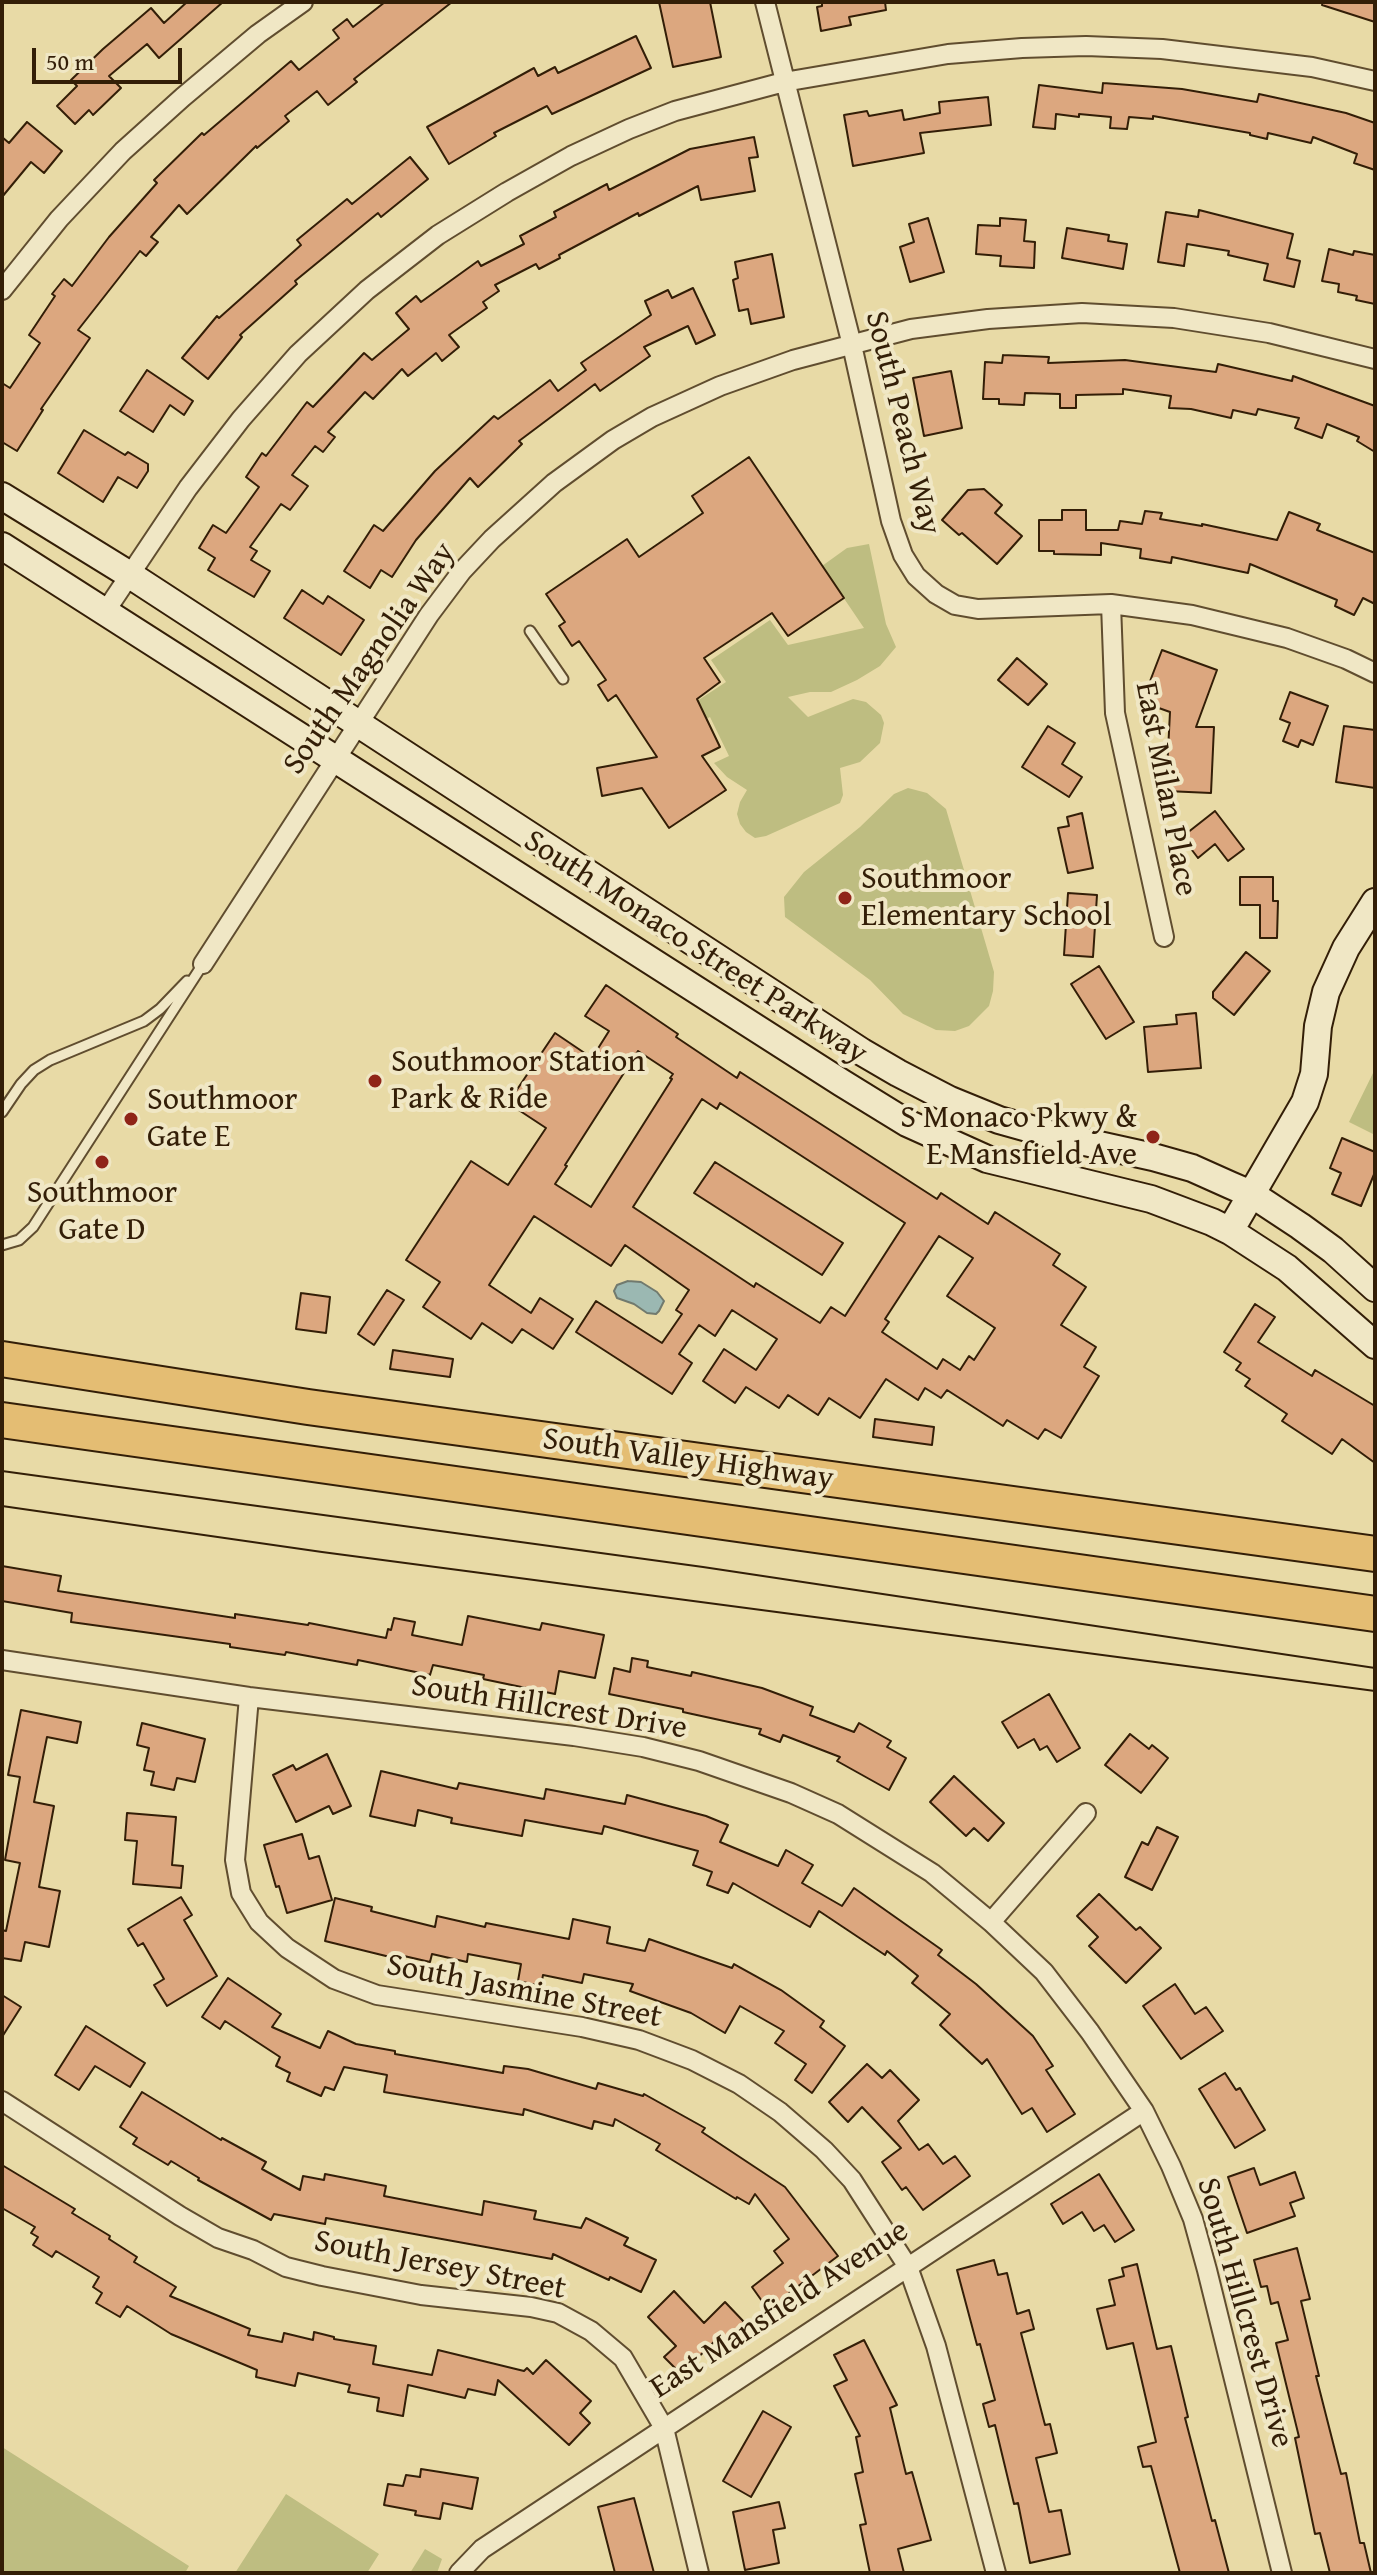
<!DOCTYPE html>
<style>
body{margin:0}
#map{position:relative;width:1377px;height:2575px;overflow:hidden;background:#e8daa6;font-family:"Gentium Book Plus",serif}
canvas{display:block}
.frame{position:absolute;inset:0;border:4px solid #331e07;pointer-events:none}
.scale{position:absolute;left:32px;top:48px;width:150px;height:36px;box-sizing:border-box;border:4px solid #331e07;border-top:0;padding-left:10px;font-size:24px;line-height:28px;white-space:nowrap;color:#331e07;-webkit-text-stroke:6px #f0e7c5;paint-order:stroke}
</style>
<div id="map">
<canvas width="1377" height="2575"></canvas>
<div class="frame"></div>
<div class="scale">50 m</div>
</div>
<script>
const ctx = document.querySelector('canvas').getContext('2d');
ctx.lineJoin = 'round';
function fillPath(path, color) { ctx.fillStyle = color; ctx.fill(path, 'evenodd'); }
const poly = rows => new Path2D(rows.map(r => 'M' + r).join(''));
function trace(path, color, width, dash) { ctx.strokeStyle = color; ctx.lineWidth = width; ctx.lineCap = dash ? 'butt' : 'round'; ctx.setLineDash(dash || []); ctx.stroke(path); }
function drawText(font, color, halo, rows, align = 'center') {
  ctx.font = font + ' "Gentium Book Plus",serif'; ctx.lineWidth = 8; ctx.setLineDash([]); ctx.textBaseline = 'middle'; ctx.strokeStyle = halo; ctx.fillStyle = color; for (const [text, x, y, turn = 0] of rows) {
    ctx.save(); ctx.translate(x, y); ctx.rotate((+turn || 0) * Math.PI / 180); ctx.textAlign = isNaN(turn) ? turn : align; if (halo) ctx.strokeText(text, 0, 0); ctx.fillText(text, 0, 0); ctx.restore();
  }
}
fillPath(poly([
 [869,544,886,624,896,647,880,666,857,680,831,692,810,692,788,697,808,717,853,699,866,702,881,715,884,723,880,743,860,762,840,768,843,795,840,803,766,836,755,838,746,832,740,824,737,814,740,802,747,790,727,777,714,763,729,756,710,717,654,745,647,734,726,682,711,660,770,620,788,645,864,628,822,566,847,548],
 [908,788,927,793,946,809,994,972,993,991,989,1006,969,1026,955,1031,936,1030,903,1014,870,980,785,917,784,897,804,872,860,827,894,794],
 [1374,1071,1375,1071,1375,1135,1349,1122],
 [2,2447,189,2566,185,2573,2,2573],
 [286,2494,379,2554,367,2573,235,2573],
 [425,2549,442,2559,437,2573,410,2573]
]), '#bebd81');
const water = poly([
 [628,1281,641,1282,657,1292,664,1301,659,1311,656,1314,647,1313,634,1304,617,1298,614,1291,617,1285,628,1281]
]);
fillPath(water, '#9bb8b2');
trace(water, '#717a6e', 2);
const building = poly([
 [187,2,223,2,159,58,147,44,109,76,121,88,93,115,89,110,75,124,57,106,77,86,71,80,103,49,151,8,164,23,187,2],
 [385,2,452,2,354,79,357,82,328,105,317,91,285,116,289,121,257,148,256,146,187,214,179,205,151,237,158,242,146,256,140,251,78,330,90,338,41,409,43,410,17,451,2,442,2,383,10,388,40,343,29,335,55,296,52,294,64,279,72,286,109,237,157,183,154,180,202,133,204,135,291,61,299,70,339,38,333,30,347,19,353,27,385,2],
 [659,2,710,2,721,57,673,67,659,2],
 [822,2,885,2,886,10,849,17,851,25,821,31,817,7,822,6,822,2],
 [1323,2,1375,2,1375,22,1322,5,1323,2],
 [636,36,651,68,552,114,547,106,494,133,496,136,449,164,427,127,534,68,538,76,555,67,558,73,636,36],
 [1103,83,1182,89,1257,102,1259,94,1346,113,1375,123,1375,170,1354,163,1357,154,1313,137,1311,143,1268,133,1267,139,1250,135,1250,133,1153,116,1153,119,1129,117,1127,129,1110,128,1111,117,1079,114,1079,117,1056,114,1055,129,1033,127,1039,85,1102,93,1103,83],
 [988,97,991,125,920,133,924,153,853,166,844,115,867,111,869,116,902,110,904,120,940,113,939,102,988,97],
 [27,122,62,151,44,173,31,162,2,197,2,137,9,143,27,122],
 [754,137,758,157,749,158,755,191,701,200,698,186,639,216,638,213,559,255,560,258,539,269,536,264,495,285,499,291,483,302,487,308,449,335,459,347,442,361,436,353,408,376,402,369,373,399,365,392,328,432,335,437,323,452,315,446,292,475,308,486,290,510,281,504,250,547,257,551,251,560,270,571,254,597,208,570,215,558,199,548,213,525,226,533,259,487,246,477,262,453,266,456,307,402,313,407,364,353,372,360,409,329,396,313,416,296,421,302,478,261,481,266,524,244,520,236,556,217,554,212,607,184,609,190,690,149,754,137],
 [410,157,428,179,381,217,378,213,295,281,297,284,240,335,242,337,208,379,182,358,217,316,219,318,301,245,297,240,347,199,352,204,410,157],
 [1199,210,1293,234,1287,258,1300,261,1294,287,1264,280,1268,264,1228,255,1229,251,1187,244,1184,266,1158,262,1166,212,1198,217,1199,210],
 [928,218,944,272,910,282,900,247,914,242,909,224,928,218],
 [1000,218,1026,220,1024,241,1035,242,1034,268,1000,266,1001,256,976,254,978,225,1000,226,1000,218],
 [1067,228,1109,235,1108,241,1127,244,1123,269,1062,258,1067,228],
 [1329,249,1353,255,1354,251,1375,255,1375,304,1356,300,1357,296,1338,292,1339,284,1322,281,1329,249],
 [772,254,784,317,751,324,748,309,739,311,733,280,738,278,735,262,772,254],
 [693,288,715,335,696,344,688,326,644,347,650,356,600,391,595,384,519,441,522,444,478,487,470,478,416,540,392,577,381,570,370,588,344,571,374,525,383,531,435,471,494,416,498,419,550,380,558,391,586,370,581,363,651,315,645,301,668,290,672,298,693,288],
 [1003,355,1049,357,1048,363,1125,360,1216,372,1218,364,1292,381,1293,376,1375,406,1375,452,1357,441,1359,437,1327,424,1322,438,1295,428,1299,418,1258,409,1256,415,1233,410,1231,418,1191,409,1169,408,1171,396,1123,389,1123,394,1076,395,1076,408,1060,408,1060,394,1025,393,1024,405,999,404,999,399,983,399,985,362,1002,363,1003,355],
 [147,370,193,401,184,415,170,405,153,432,120,411,147,370],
 [951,371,962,428,924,436,913,378,951,371],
 [84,430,125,455,128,452,148,464,148,471,137,488,118,477,103,502,58,473,84,430],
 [749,457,844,598,788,636,772,613,704,658,720,682,697,699,720,747,702,756,726,790,669,828,642,788,602,796,597,768,657,757,616,695,608,701,598,685,606,680,579,641,572,646,559,626,565,622,546,594,627,539,639,557,703,513,692,496,749,457],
 [984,489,1002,505,995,513,1022,536,997,564,962,533,959,535,942,520,968,490,984,489],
 [1062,510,1086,510,1086,530,1118,530,1120,521,1142,524,1145,511,1162,513,1160,519,1202,526,1202,524,1277,540,1289,512,1320,524,1317,530,1375,553,1375,604,1363,598,1354,615,1335,606,1337,600,1250,564,1248,573,1172,557,1171,563,1140,558,1141,549,1101,543,1101,555,1054,554,1054,551,1039,551,1039,520,1062,520,1062,510],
 [302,590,323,604,328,596,364,620,341,655,284,618,302,590],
 [1162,650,1217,670,1196,727,1214,727,1211,793,1166,791,1170,712,1142,702,1162,650],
 [1017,658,1047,684,1028,705,998,680,1017,658],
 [1290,692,1328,706,1313,745,1301,740,1298,747,1283,741,1290,723,1280,719,1290,692],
 [1048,726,1075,743,1062,764,1082,777,1069,797,1022,767,1048,726],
 [1344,726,1375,730,1375,788,1336,782,1344,726],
 [1215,811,1244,849,1228,861,1215,844,1198,858,1182,837,1215,811],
 [1082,813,1093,868,1068,873,1058,828,1069,826,1067,817,1082,813],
 [1240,877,1273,877,1273,901,1278,901,1277,938,1260,938,1260,905,1240,905,1240,877],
 [1068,893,1097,895,1093,957,1064,955,1068,893],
 [1246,952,1270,971,1234,1015,1213,998,1213,992,1246,952],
 [1099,966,1134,1022,1106,1039,1071,984,1099,966],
 [606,985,678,1034,676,1037,737,1078,740,1072,937,1199,941,1193,988,1224,995,1212,1060,1254,1053,1265,1086,1287,1061,1325,1096,1347,1084,1367,1099,1376,1061,1438,1045,1429,1038,1439,1007,1420,1003,1426,947,1390,941,1398,925,1388,918,1400,886,1379,860,1418,829,1398,818,1415,788,1395,779,1408,746,1387,735,1403,703,1381,724,1349,756,1370,777,1339,732,1310,715,1336,699,1325,679,1354,692,1363,672,1394,576,1332,596,1301,662,1343,682,1314,676,1310,689,1290,625,1245,611,1266,534,1216,489,1285,531,1313,540,1298,573,1319,553,1349,522,1329,512,1343,482,1323,471,1339,423,1307,440,1282,406,1260,471,1161,508,1185,546,1128,508,1103,555,1033,592,1058,609,1031,585,1016,606,985],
 [638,1051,673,1074,670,1078,672,1079,591,1207,555,1184,567,1166,565,1165,638,1051],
 [702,1099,717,1109,720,1103,905,1223,845,1316,831,1307,820,1323,756,1283,754,1287,633,1207,702,1099],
 [939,1236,973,1258,947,1296,995,1328,974,1360,969,1356,960,1370,943,1359,937,1369,882,1332,889,1322,885,1319,939,1236],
 [1196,1013,1201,1068,1148,1072,1144,1027,1177,1024,1176,1015,1196,1013],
 [1342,1138,1375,1152,1375,1172,1361,1206,1332,1194,1341,1173,1330,1168,1342,1138],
 [715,1162,843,1243,822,1275,694,1193,715,1162],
 [387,1290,404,1300,374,1345,358,1334,387,1290],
 [301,1293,330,1297,326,1333,296,1329,301,1293],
 [1255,1304,1275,1317,1258,1342,1312,1376,1315,1370,1375,1406,1375,1463,1342,1439,1332,1454,1282,1421,1287,1414,1245,1386,1250,1379,1236,1370,1241,1363,1224,1352,1255,1304],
 [393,1350,453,1359,450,1377,390,1369,393,1350],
 [875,1419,934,1427,932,1445,873,1437,875,1419],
 [2,1566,61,1576,58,1591,235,1618,235,1614,308,1625,309,1623,386,1638,388,1629,391,1630,394,1618,415,1622,412,1635,462,1645,468,1616,540,1630,542,1623,604,1635,595,1678,559,1671,555,1694,483,1679,484,1675,433,1665,430,1675,358,1660,357,1665,286,1652,285,1655,230,1647,230,1644,71,1622,72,1613,2,1601,2,1566],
 [632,1658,648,1661,647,1667,691,1676,692,1672,762,1688,813,1707,810,1715,854,1732,859,1723,891,1741,887,1747,906,1758,889,1790,837,1761,840,1757,783,1735,780,1742,759,1734,761,1729,683,1712,683,1709,609,1694,614,1668,630,1672,632,1658],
 [1049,1694,1080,1748,1057,1762,1047,1746,1040,1750,1034,1739,1018,1748,1002,1722,1049,1694],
 [21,1710,81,1722,77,1743,47,1737,34,1802,54,1806,39,1887,60,1891,49,1947,25,1942,21,1961,2,1958,2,1930,6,1931,20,1863,5,1860,20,1777,8,1775,21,1710],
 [142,1723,205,1739,195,1782,177,1778,174,1790,151,1785,154,1772,144,1770,149,1748,137,1745,142,1723],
 [1130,1734,1149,1749,1152,1745,1168,1758,1141,1793,1105,1765,1130,1734],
 [327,1754,351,1806,333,1814,329,1806,296,1822,273,1775,293,1765,296,1770,327,1754],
 [381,1771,457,1789,459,1783,544,1799,546,1789,625,1804,627,1795,706,1816,728,1825,720,1842,778,1866,786,1850,813,1865,802,1883,842,1906,854,1888,942,1950,938,1955,976,1984,1033,2036,1053,2066,1046,2070,1075,2114,1047,2132,1032,2108,1022,2114,987,2059,982,2064,940,2025,950,2014,912,1983,918,1976,887,1951,885,1955,819,1911,810,1927,733,1883,728,1893,707,1885,712,1872,693,1865,698,1851,604,1826,602,1834,525,1820,522,1836,451,1823,452,1818,418,1810,415,1826,370,1816,381,1771],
 [954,1776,1004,1823,988,1841,974,1828,966,1836,930,1802,954,1776],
 [127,1813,176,1817,172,1865,183,1866,181,1888,133,1884,137,1841,125,1840,127,1813],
 [1157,1827,1178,1837,1152,1890,1125,1877,1142,1842,1148,1845,1157,1827],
 [302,1834,309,1859,319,1856,332,1900,287,1913,279,1886,276,1887,264,1845,302,1834],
 [1099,1894,1136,1930,1140,1927,1161,1948,1126,1983,1089,1946,1098,1937,1077,1916,1099,1894],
 [181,1897,192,1915,184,1920,217,1976,167,2006,154,1985,164,1979,143,1943,138,1946,128,1929,181,1897],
 [335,1898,372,1907,371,1911,435,1927,437,1916,485,1927,486,1923,569,1939,573,1919,610,1927,607,1943,645,1951,649,1939,732,1968,734,1964,781,1990,824,2021,820,2027,845,2046,812,2093,795,2080,806,2064,775,2043,784,2031,740,2006,725,2033,691,2013,630,1991,633,1984,584,1974,582,1983,543,1975,541,1986,518,1981,521,1964,468,1954,467,1962,432,1954,430,1962,391,1953,390,1957,325,1941,335,1898],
 [228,1978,281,2014,272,2027,320,2048,328,2031,356,2044,395,2051,395,2054,503,2073,504,2066,528,2069,596,2089,598,2083,643,2096,644,2094,705,2128,702,2132,785,2187,838,2256,789,2293,796,2301,774,2318,752,2287,783,2263,774,2251,789,2239,755,2194,749,2204,737,2197,736,2199,656,2150,660,2144,615,2119,613,2126,594,2121,592,2129,524,2109,523,2115,384,2092,387,2075,344,2067,334,2090,325,2087,321,2096,287,2081,290,2073,276,2066,280,2057,225,2021,220,2029,202,2017,228,1978],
 [1175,1984,1195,2014,1206,2007,1223,2031,1181,2059,1143,2006,1175,1984],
 [2,1995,21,2007,2,2037,2,1995],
 [86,2026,145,2063,130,2087,95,2066,79,2090,55,2075,86,2026],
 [867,2064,882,2078,890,2070,919,2100,898,2121,919,2150,928,2144,943,2164,955,2156,970,2176,923,2210,906,2187,902,2190,882,2162,901,2148,862,2107,848,2122,829,2102,867,2064],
 [1225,2073,1236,2090,1240,2088,1265,2130,1235,2148,1199,2089,1225,2073],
 [142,2092,221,2140,222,2138,266,2162,262,2169,300,2190,303,2176,324,2180,325,2174,386,2186,384,2196,482,2215,484,2201,536,2211,534,2219,581,2228,586,2218,628,2238,624,2245,656,2260,641,2292,610,2277,609,2280,553,2254,552,2259,326,2218,325,2224,274,2214,271,2220,198,2180,199,2178,171,2161,168,2165,133,2144,137,2138,120,2127,142,2092],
 [2,2165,75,2209,72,2213,110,2236,109,2239,137,2257,134,2262,176,2287,170,2296,250,2329,248,2335,282,2342,284,2333,313,2340,314,2332,334,2337,334,2339,376,2346,373,2364,432,2375,438,2350,524,2371,527,2368,533,2374,546,2360,591,2401,580,2413,590,2423,569,2445,498,2380,495,2395,468,2389,465,2398,408,2385,403,2416,377,2411,379,2398,348,2392,350,2385,298,2373,295,2386,256,2377,257,2370,171,2334,127,2306,120,2317,96,2303,102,2293,93,2287,99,2277,56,2251,52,2257,33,2245,38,2237,31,2233,35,2227,2,2208,2,2165],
 [1254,2168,1260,2185,1295,2172,1304,2198,1290,2203,1295,2216,1247,2233,1228,2177,1254,2168],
 [1099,2174,1134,2230,1115,2242,1104,2225,1094,2231,1082,2212,1063,2224,1051,2204,1099,2174],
 [1297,2248,1310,2299,1301,2301,1319,2376,1316,2376,1341,2474,1346,2473,1360,2543,1364,2543,1371,2573,1330,2573,1320,2533,1315,2534,1295,2438,1299,2437,1276,2343,1288,2340,1278,2302,1271,2304,1267,2286,1261,2287,1254,2260,1297,2248],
 [994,2260,998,2275,1007,2273,1017,2314,1029,2310,1034,2329,1021,2333,1045,2425,1050,2424,1057,2453,1036,2458,1049,2512,1061,2510,1070,2554,1030,2563,1018,2503,1014,2504,995,2425,989,2427,983,2404,995,2400,980,2344,977,2345,957,2270,994,2260],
 [1137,2264,1157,2349,1171,2346,1188,2417,1185,2418,1212,2521,1215,2520,1229,2573,1180,2573,1151,2466,1143,2467,1138,2447,1156,2442,1133,2343,1107,2349,1097,2309,1115,2305,1109,2280,1124,2276,1122,2268,1137,2264],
 [674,2291,704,2323,725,2302,745,2323,725,2343,719,2337,681,2374,664,2357,676,2346,648,2317,674,2291],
 [864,2340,897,2405,890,2408,906,2474,912,2472,931,2540,898,2549,904,2573,870,2573,860,2525,866,2524,855,2474,863,2472,856,2437,860,2436,834,2386,847,2380,834,2355,864,2340],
 [763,2411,791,2427,751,2497,723,2481,763,2411],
 [421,2469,478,2478,472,2509,443,2503,440,2519,415,2515,416,2511,384,2505,388,2484,403,2486,406,2475,420,2477,421,2469],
 [634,2498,654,2573,615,2573,598,2507,634,2498],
 [779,2502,785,2528,773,2530,779,2563,745,2570,733,2512,779,2502]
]);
fillPath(building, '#dca77f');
trace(building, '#331e07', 2);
const lane = poly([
 [530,631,563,679],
 [2,1112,21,1084,34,1070,50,1060,144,1021,160,1009,187,981],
 [2,1245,19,1240,33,1227,203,964]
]);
const street = poly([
 [765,2,852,345,891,521,903,555,916,576,936,594,955,605,978,609,1111,604,1192,615,1287,638,1346,659,1375,673],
 [2,290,59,219,123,151,183,97,258,34,303,2],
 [1111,604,1115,713,1164,937],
 [105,612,188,488,241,419,298,354,367,290,438,235,507,192,571,156,629,129,675,111,784,82,948,54,1022,48,1086,46,1162,49,1312,67,1375,81],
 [203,964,429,615,462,571,492,539,554,483,613,440,652,417,720,386,793,360,911,329,988,319,1082,313,1174,318,1269,333,1375,359],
 [2,1660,249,1697,574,1736,643,1747,699,1761,791,1793,838,1814,932,1873,991,1922,1044,1972,1090,2032,1144,2111,1171,2166,1193,2219,1207,2270,1282,2573],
 [249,1697,235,1860,241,1893,259,1922,287,1948,334,1979,377,1995,582,2027,639,2040,692,2060,739,2084,780,2112,824,2150,852,2180,908,2267,936,2346,996,2573],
 [991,1922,1086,1813],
 [2,2101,180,2216,218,2238,253,2250,286,2267,322,2276,421,2295,531,2307,558,2313,591,2331,623,2358,664,2428,699,2573],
 [459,2573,482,2549,1144,2111]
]);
const secondary = poly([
 [2,496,130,575,862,1052,898,1073,950,1100,999,1120,1049,1134,1153,1157,1192,1168,1230,1185,1253,1195,1300,1226,1333,1250,1375,1288],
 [2,546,842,1083,907,1123,987,1159,1151,1199,1212,1222,1230,1231,1287,1268,1375,1345],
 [1230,1231,1305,1102,1314,1074,1318,1026,1326,992,1346,948,1375,902]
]);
const highway = poly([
 [2,1359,308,1407,1375,1554],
 [2,1420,1375,1614]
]);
trace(lane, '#604d2f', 13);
trace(street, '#604d2f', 22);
trace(secondary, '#331e07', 30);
trace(highway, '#331e07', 38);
trace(lane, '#f0e7c5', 9);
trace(street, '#f0e7c5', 18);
trace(secondary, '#f0e7c5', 26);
trace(highway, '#e4bd73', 34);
trace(poly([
 [2,1471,703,1567,1375,1668],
 [2,1506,322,1552,1375,1691]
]), '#331e07', 2);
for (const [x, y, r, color] of [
 [845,898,8,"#8f2418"],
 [375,1081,8,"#8f2418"],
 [131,1119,8,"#8f2418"],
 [1153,1137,8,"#8f2418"],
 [102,1162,8,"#8f2418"]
]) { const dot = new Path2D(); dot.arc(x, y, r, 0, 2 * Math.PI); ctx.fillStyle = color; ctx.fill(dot); trace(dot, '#f0e7c5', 3); }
drawText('32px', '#331e07', '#f0e7c5', [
 ["South Peach Way",902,423,76],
 ["South Magnolia Way",370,659,-55],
 ["East Milan Place",1165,789,79],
 ["South Monaco Street Parkway",695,948,33],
 ["South Valley Highway",688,1460,8],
 ["South Hillcrest Drive",549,1708,9],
 ["South Jasmine Street",524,1992,11],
 ["South Jersey Street",440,2266,11],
 ["East Mansfield Avenue",780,2310,-33],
 ["South Hillcrest Drive",1244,2313,74]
]);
drawText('32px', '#331e07', '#f0e7c5', [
 ["Southmoor",861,880],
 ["Elementary School",861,917],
 ["Southmoor Station",391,1063],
 ["Park & Ride",391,1100],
 ["Southmoor",147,1101],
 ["Gate E",147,1138],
 ["S Monaco Pkwy &",1137,1119,"right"],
 ["E Mansfield Ave",1137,1156,"right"],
 ["Southmoor",102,1194,"center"],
 ["Gate D",102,1231,"center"]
], 'left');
</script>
